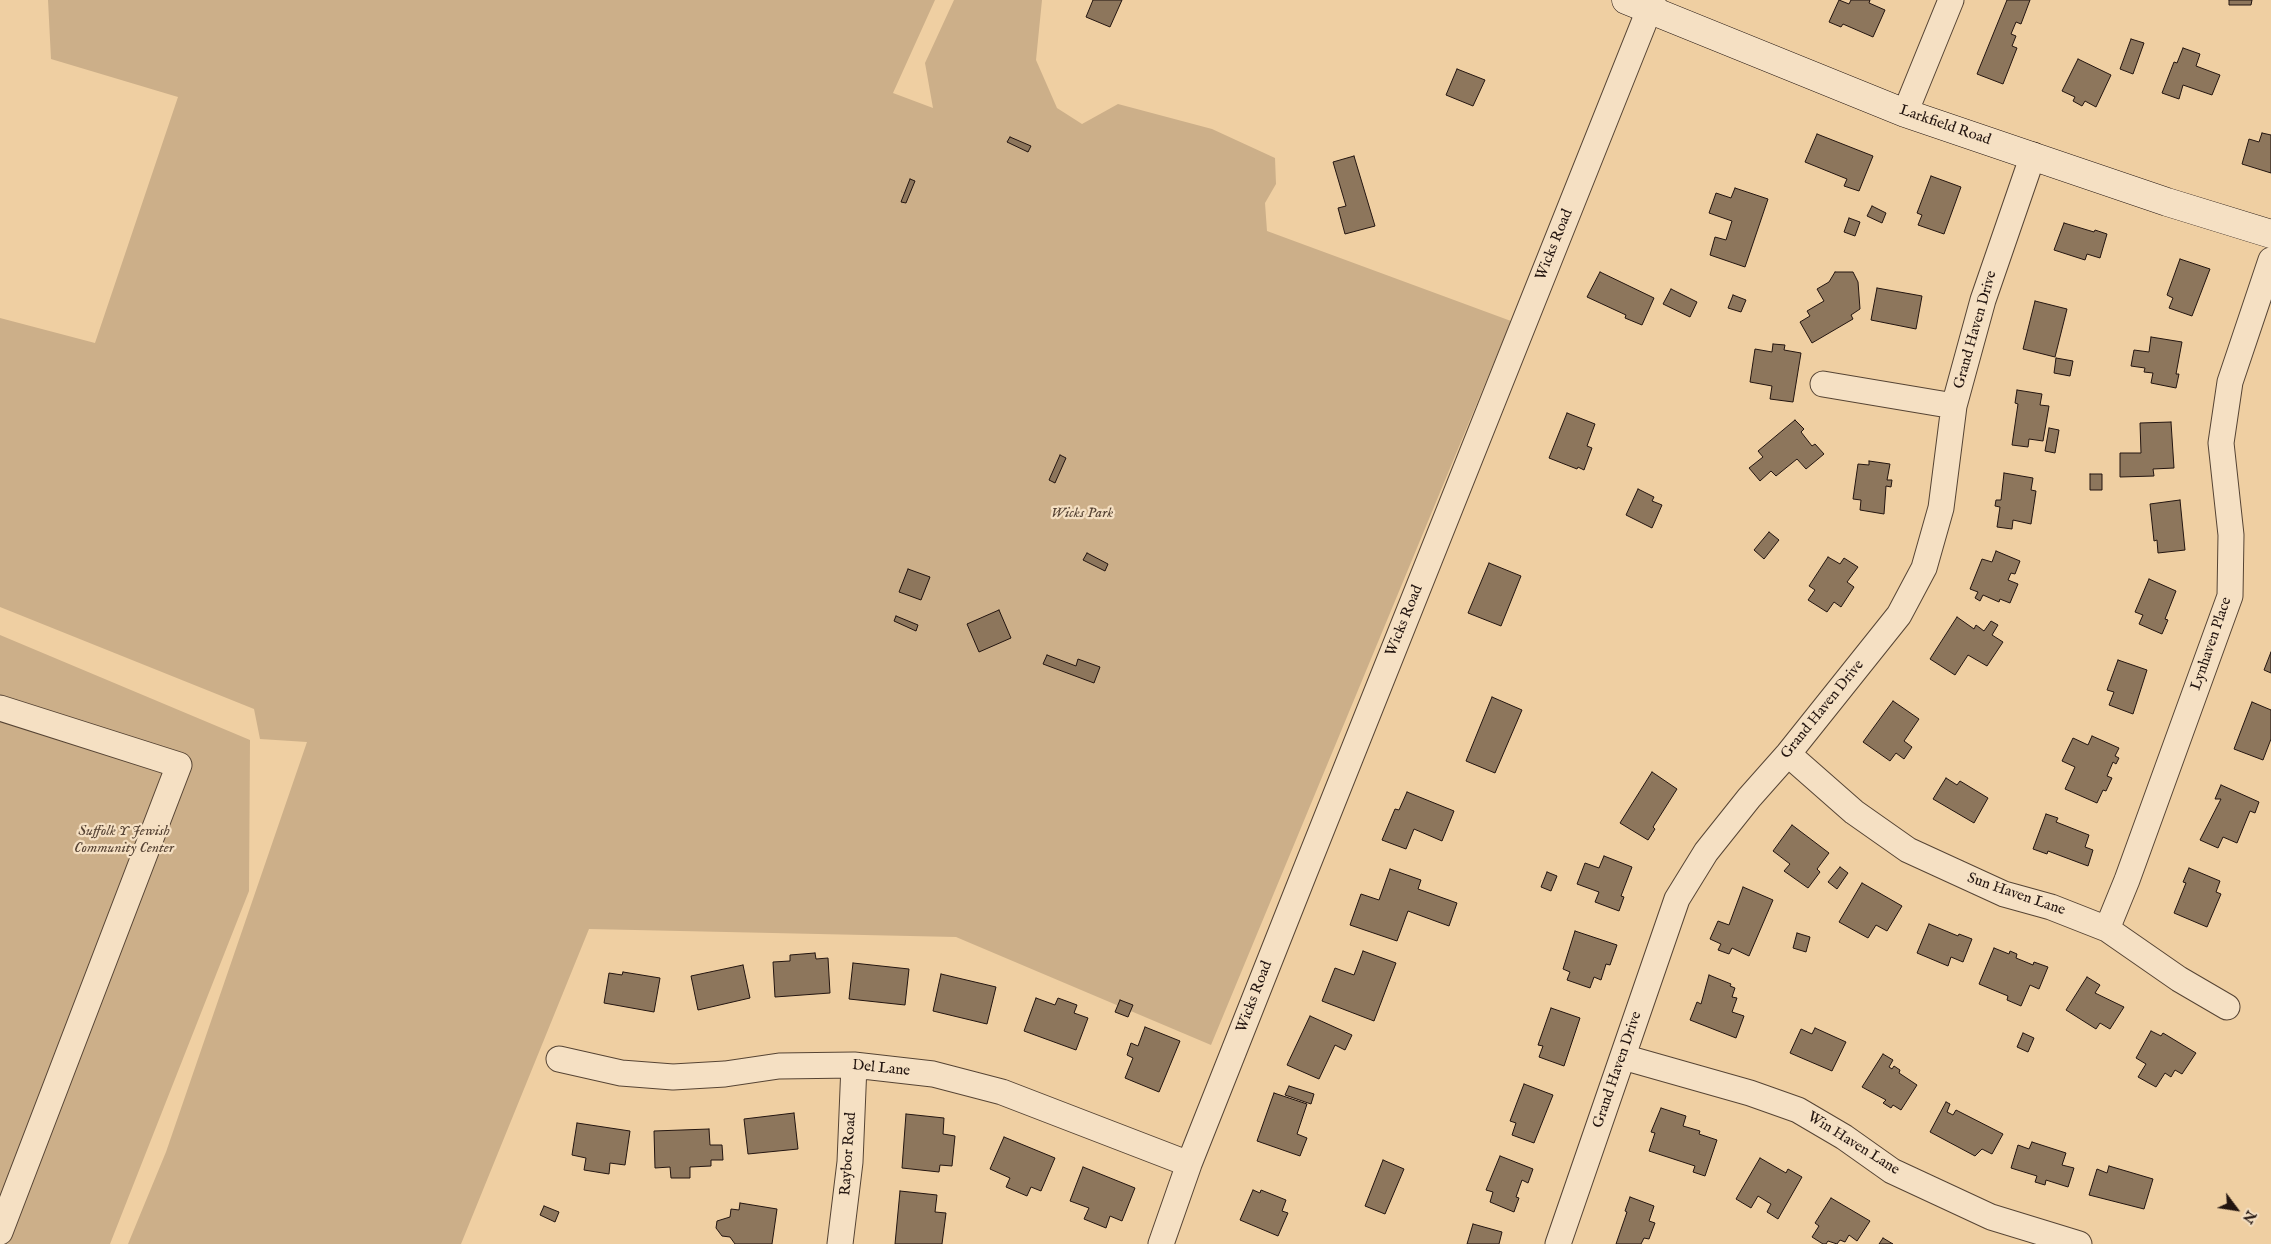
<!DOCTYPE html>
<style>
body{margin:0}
#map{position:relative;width:2271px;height:1244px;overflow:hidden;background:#efcfa2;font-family:"IM FELL English",serif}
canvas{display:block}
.north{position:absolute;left:2211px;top:1184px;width:50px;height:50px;-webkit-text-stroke:4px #f5e0c3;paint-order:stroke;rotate:121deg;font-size:14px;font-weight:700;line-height:20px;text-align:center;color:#231510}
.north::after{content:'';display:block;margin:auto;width:18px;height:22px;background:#231510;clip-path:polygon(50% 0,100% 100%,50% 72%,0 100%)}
</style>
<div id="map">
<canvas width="2271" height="1244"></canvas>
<div class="north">N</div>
</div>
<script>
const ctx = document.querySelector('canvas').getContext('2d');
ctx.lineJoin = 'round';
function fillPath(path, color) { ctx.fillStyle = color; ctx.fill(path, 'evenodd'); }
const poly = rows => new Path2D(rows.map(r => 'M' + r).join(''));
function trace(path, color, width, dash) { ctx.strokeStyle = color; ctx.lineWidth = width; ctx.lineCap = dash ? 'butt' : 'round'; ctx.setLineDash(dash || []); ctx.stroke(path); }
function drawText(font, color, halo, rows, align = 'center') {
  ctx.font = font + ' "IM FELL English",serif'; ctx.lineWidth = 4.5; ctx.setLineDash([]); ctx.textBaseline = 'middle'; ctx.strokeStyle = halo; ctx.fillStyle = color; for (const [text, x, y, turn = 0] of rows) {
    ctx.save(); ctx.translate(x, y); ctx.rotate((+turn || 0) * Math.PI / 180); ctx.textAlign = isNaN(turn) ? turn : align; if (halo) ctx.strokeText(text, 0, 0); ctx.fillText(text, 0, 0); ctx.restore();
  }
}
fillPath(poly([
 [48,0,935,0,893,93,933,108,925,63,954,0,1042,0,1036,60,1057,108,1082,124,1118,104,1212,129,1275,158,1276,184,1265,203,1267,231,1511,321,1211,1045,956,937,589,929,461,1244,128,1244,166,1152,307,742,260,739,254,709,0,607,0,318,95,343,178,97,51,59],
 [0,635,250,740,249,891,110,1244,0,1244]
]), '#ccaf89');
const building = poly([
 [1093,0,1122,0,1110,27,1086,17,1093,0],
 [1839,0,1849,4,1851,0,1870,0,1869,3,1885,10,1873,37,1843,24,1841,27,1829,22,1839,0],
 [2007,0,2030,0,2021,24,2016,22,2011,34,2016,36,2012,46,2017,48,2003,84,1977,74,2007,0],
 [2229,0,2252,0,2251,5,2229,5,2229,0],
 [2131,39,2144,43,2133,74,2120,69,2131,39],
 [2183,48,2200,54,2196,66,2220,75,2212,95,2183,85,2179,99,2162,93,2174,62,2177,63,2183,48],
 [2078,59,2111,75,2096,107,2085,101,2082,106,2073,101,2075,97,2062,91,2078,59],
 [1457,69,1485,80,1473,106,1446,95,1457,69],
 [2262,133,2271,135,2271,173,2242,164,2249,139,2259,142,2262,133],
 [1817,134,1873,156,1859,191,1844,186,1847,179,1805,162,1817,134],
 [1010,137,1031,146,1028,152,1007,142,1010,137],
 [1354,156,1375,226,1345,234,1338,208,1346,206,1333,162,1354,156],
 [1931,176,1961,187,1944,234,1918,225,1922,215,1917,213,1931,176],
 [910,179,915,181,906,203,901,202,910,179],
 [1735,188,1768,199,1745,267,1710,255,1715,237,1726,240,1732,221,1709,213,1716,193,1731,198,1735,188],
 [1872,206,1886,213,1882,223,1867,216,1872,206],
 [1849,218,1860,222,1855,236,1844,232,1849,218],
 [2064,223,2094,232,2095,230,2107,234,2100,258,2087,254,2085,260,2054,250,2064,223],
 [2180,259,2210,269,2192,316,2169,308,2173,298,2167,295,2180,259],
 [1600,272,1654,298,1642,325,1625,318,1626,315,1587,297,1600,272],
 [1835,272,1853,272,1858,282,1860,309,1851,315,1853,319,1812,343,1800,322,1810,316,1807,311,1824,301,1817,289,1829,282,1835,272],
 [1877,288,1922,296,1916,329,1871,320,1877,288],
 [1671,289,1697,302,1690,317,1663,304,1671,289],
 [1733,295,1746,300,1741,312,1728,308,1733,295],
 [2035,301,2067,309,2055,357,2023,349,2035,301],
 [2151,337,2182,342,2176,374,2179,374,2176,388,2151,383,2153,373,2144,372,2145,368,2131,366,2134,350,2149,352,2151,337],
 [1773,344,1785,345,1784,350,1801,353,1793,402,1770,399,1772,386,1750,382,1755,349,1772,352,1773,344],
 [2056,358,2073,361,2070,376,2054,373,2056,358],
 [2017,390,2042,394,2040,405,2049,406,2043,441,2029,439,2028,447,2012,445,2018,404,2015,403,2017,390],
 [1567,413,1595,424,1587,446,1592,448,1584,470,1578,467,1577,469,1549,458,1567,413],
 [1795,420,1804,429,1801,432,1812,446,1815,444,1824,454,1806,469,1797,459,1776,476,1771,471,1760,481,1749,468,1763,457,1758,451,1795,420],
 [2171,422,2174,468,2153,469,2154,476,2120,477,2120,453,2141,453,2140,423,2171,422],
 [2049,428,2059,430,2055,453,2045,451,2049,428],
 [1060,455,1066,458,1055,483,1049,480,1060,455],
 [1869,461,1890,464,1887,480,1892,480,1891,487,1886,486,1884,514,1860,510,1861,500,1853,499,1858,464,1869,465,1869,461],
 [2004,473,2033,478,2031,490,2036,491,2031,524,2013,520,2012,529,1997,527,2000,507,1995,506,1996,500,2001,500,2004,473],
 [2090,474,2102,474,2102,490,2090,490,2090,474],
 [1638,489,1654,497,1652,501,1662,505,1652,528,1626,515,1638,489],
 [2180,500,2185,550,2158,553,2157,540,2154,541,2150,504,2180,500],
 [1769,532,1779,540,1764,559,1754,550,1769,532],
 [1996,551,2020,561,2015,574,2011,573,2008,580,2018,584,2010,603,2000,599,1999,602,1983,595,1980,601,1975,598,1978,592,1970,589,1982,559,1992,562,1996,551],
 [1087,553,1108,564,1105,571,1083,560,1087,553],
 [1828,557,1840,564,1844,558,1858,567,1847,582,1854,587,1841,607,1834,602,1827,612,1808,600,1815,590,1809,586,1828,557],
 [1489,563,1521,576,1501,626,1468,613,1489,563],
 [908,569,930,577,921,600,899,592,908,569],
 [2149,579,2176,591,2165,619,2168,620,2162,634,2139,624,2143,615,2135,612,2149,579],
 [999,610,1011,638,979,652,967,624,999,610],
 [896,616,918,625,916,631,894,621,896,616],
 [1957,617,1974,629,1976,625,1984,631,1991,621,1998,625,1992,635,2003,642,1987,666,1968,655,1955,675,1930,659,1957,617],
 [2271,652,2271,673,2264,670,2271,652],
 [1047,655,1076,666,1078,659,1100,667,1094,683,1043,664,1047,655],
 [2118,660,2147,670,2133,714,2109,705,2114,692,2107,690,2118,660],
 [1492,697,1522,710,1495,773,1466,761,1492,697],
 [1893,701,1919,719,1904,741,1912,747,1904,759,1896,753,1890,761,1863,742,1893,701],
 [2252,702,2271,710,2271,739,2263,760,2234,749,2252,702],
 [2092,736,2119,748,2115,756,2119,758,2116,764,2113,762,2107,776,2112,778,2106,791,2103,790,2097,803,2065,789,2075,767,2062,761,2073,738,2088,745,2092,736],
 [1652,772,1677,789,1653,827,1655,829,1648,840,1620,823,1652,772],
 [1946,778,1957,785,1960,781,1988,798,1974,823,1933,799,1946,778],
 [2221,785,2259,802,2255,813,2250,811,2237,843,2223,837,2218,848,2200,840,2221,799,2215,799,2221,785],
 [1407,792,1454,811,1442,841,1414,829,1406,849,1382,840,1395,809,1399,810,1407,792],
 [2046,814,2058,818,2056,822,2089,835,2085,847,2093,850,2088,866,2048,851,2047,854,2033,849,2046,814],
 [1792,825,1829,853,1817,869,1820,872,1808,888,1784,871,1790,864,1773,851,1792,825],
 [1604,856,1632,867,1621,896,1624,897,1619,911,1595,902,1599,892,1577,884,1585,863,1599,868,1604,856],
 [1840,867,1848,873,1837,889,1828,882,1840,867],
 [2189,868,2220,881,2216,892,2221,894,2207,927,2174,913,2186,883,2183,882,2189,868],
 [1390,869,1421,880,1418,889,1457,903,1449,926,1408,911,1397,941,1350,925,1361,894,1379,900,1390,869],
 [1547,872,1557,876,1551,891,1541,887,1547,872],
 [1862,883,1902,906,1887,931,1876,925,1868,938,1839,922,1862,883],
 [1743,887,1773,900,1749,956,1732,948,1729,954,1718,950,1721,944,1710,939,1718,921,1729,925,1743,887],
 [1929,924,1958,936,1959,934,1972,939,1963,962,1951,957,1948,966,1917,953,1929,924],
 [1575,931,1617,945,1610,965,1606,964,1601,980,1594,977,1590,988,1567,980,1570,972,1563,969,1575,931],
 [1797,933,1810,937,1806,952,1793,948,1797,933],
 [1994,948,2009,954,2010,951,2017,954,2016,958,2033,965,2034,962,2048,967,2039,989,2030,985,2021,1006,2007,1000,2008,996,1979,984,1994,948],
 [1363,951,1396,963,1374,1021,1322,1001,1335,968,1354,975,1363,951],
 [815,953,816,959,828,958,830,993,775,997,773,962,790,961,790,955,815,953],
 [853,963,909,969,905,1005,849,999,853,963],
 [743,965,750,998,698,1010,691,976,743,965],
 [623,972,660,978,654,1012,604,1003,609,973,622,975,623,972],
 [941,974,996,987,987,1024,933,1011,941,974],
 [1709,975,1731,984,1730,986,1735,988,1732,997,1737,998,1732,1012,1744,1016,1736,1038,1690,1020,1697,1002,1701,1004,1709,975],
 [2087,977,2100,985,2095,993,2124,1007,2110,1029,2100,1023,2096,1029,2066,1010,2087,977],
 [1036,998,1055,1005,1058,998,1077,1005,1074,1013,1088,1018,1076,1050,1024,1031,1036,998],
 [1120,1000,1133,1005,1128,1017,1115,1012,1120,1000],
 [1551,1008,1580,1018,1564,1066,1539,1057,1543,1046,1538,1045,1551,1008],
 [1310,1016,1352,1035,1345,1050,1335,1045,1319,1079,1287,1065,1310,1016],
 [1145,1027,1180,1041,1159,1092,1125,1078,1133,1058,1127,1055,1131,1043,1138,1046,1145,1027],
 [1815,1028,1846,1042,1832,1071,1790,1053,1801,1029,1812,1034,1815,1028],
 [2151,1031,2161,1036,2163,1033,2196,1053,2182,1074,2175,1070,2171,1077,2165,1073,2156,1087,2138,1077,2146,1064,2136,1058,2151,1031],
 [2023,1033,2034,1038,2028,1052,2017,1047,2023,1033],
 [1883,1054,1893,1060,1889,1067,1892,1069,1894,1066,1900,1070,1899,1073,1917,1085,1901,1110,1893,1105,1891,1108,1883,1103,1886,1100,1862,1087,1883,1054],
 [1524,1084,1553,1095,1534,1143,1512,1135,1516,1123,1510,1121,1524,1084],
 [1289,1086,1314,1094,1311,1104,1285,1095,1289,1086],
 [1274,1093,1307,1104,1297,1134,1307,1138,1300,1156,1257,1141,1274,1093],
 [1946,1102,1950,1104,1947,1112,1953,1115,1956,1110,2003,1134,1992,1154,1982,1149,1975,1156,1930,1132,1946,1102],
 [1661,1108,1686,1116,1683,1126,1700,1131,1699,1134,1717,1140,1705,1176,1693,1172,1695,1166,1649,1151,1655,1133,1651,1132,1661,1108],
 [794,1113,798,1149,748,1154,744,1119,794,1113],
 [906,1114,944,1118,943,1134,955,1136,952,1166,940,1165,939,1172,902,1168,906,1114],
 [577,1123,630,1131,625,1165,610,1163,609,1174,584,1170,586,1158,572,1155,577,1123],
 [709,1129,710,1145,722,1145,723,1160,711,1160,711,1166,690,1167,690,1178,671,1178,670,1167,655,1168,654,1131,709,1129],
 [1004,1137,1055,1158,1041,1191,1031,1187,1027,1196,1006,1187,1010,1178,990,1169,1004,1137],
 [2032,1142,2066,1153,2062,1165,2074,1168,2068,1187,2046,1180,2045,1185,2035,1182,2037,1176,2011,1168,2018,1145,2029,1149,2032,1142],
 [1500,1156,1533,1169,1528,1183,1522,1180,1516,1197,1519,1198,1514,1212,1490,1202,1493,1192,1486,1190,1500,1156],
 [1760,1158,1786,1173,1788,1169,1802,1177,1778,1219,1767,1212,1771,1204,1758,1196,1751,1208,1736,1199,1760,1158],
 [1383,1160,1404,1169,1385,1214,1365,1206,1383,1160],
 [2109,1166,2153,1179,2144,1209,2089,1195,2097,1169,2107,1173,2109,1166],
 [1083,1167,1135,1188,1122,1221,1110,1216,1106,1228,1084,1219,1089,1208,1070,1201,1083,1167],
 [1253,1190,1260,1193,1261,1190,1286,1200,1282,1211,1288,1213,1278,1236,1240,1220,1253,1190],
 [900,1191,937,1195,935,1212,946,1213,942,1244,895,1244,900,1191],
 [1630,1197,1654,1206,1649,1221,1655,1223,1649,1239,1644,1238,1641,1244,1616,1244,1627,1212,1625,1211,1630,1197],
 [1831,1198,1870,1221,1857,1241,1849,1235,1845,1242,1840,1240,1837,1244,1828,1241,1826,1244,1823,1244,1812,1237,1819,1226,1815,1223,1831,1198],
 [740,1203,777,1209,772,1244,735,1244,730,1237,722,1236,716,1228,717,1221,730,1217,731,1209,739,1210,740,1203],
 [544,1206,559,1212,555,1222,540,1215,544,1206],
 [1473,1224,1502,1232,1499,1244,1467,1244,1473,1224],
 [1883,1238,1893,1244,1879,1244,1883,1238]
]);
fillPath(building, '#8d765c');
trace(building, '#231510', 1);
const minor = poly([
 [1905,113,1951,0],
 [1823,384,1954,406],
 [0,708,179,765,0,1232],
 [1788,754,1854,812,1908,850,2004,894,2051,907,2107,929,2179,979,2227,1007],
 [2107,929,2127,880,2230,596,2231,535,2221,443,2230,382,2271,260],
 [1623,1057,1750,1093,1798,1110,1844,1137,1892,1171,1991,1217,2079,1244],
 [559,1059,621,1073,673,1077,725,1074,779,1066,854,1065,933,1074,1002,1092,1189,1164],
 [840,1244,850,1162,854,1065],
 [1161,1244,1189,1164,1304,874,1653,0],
 [1558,1244,1677,899,1706,852,1749,798,1788,754,1899,615,1924,568,1941,508,1954,406,1983,300,2033,155]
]);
const secondary = poly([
 [1626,0,1905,113,2167,202,2271,234]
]);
trace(minor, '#564434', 27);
trace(secondary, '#231510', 29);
trace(minor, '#f5e0c3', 25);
trace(secondary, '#f5e0c3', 28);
drawText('15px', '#231510', '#f5e0c3', [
 ["Larkfield Road",1945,126,19],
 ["Wicks Road",1555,245,-68],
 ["Grand Haven Drive",1976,330,-74],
 ["Wicks Road",1405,621,-68],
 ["Lynhaven Place",2212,644,-71],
 ["Grand Haven Drive",1823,710,-51],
 ["Sun Haven Lane",2016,895,19],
 ["Wicks Road",1255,997,-69],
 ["Del Lane",881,1069,6],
 ["Grand Haven Drive",1618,1070,-71],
 ["Win Haven Lane",1853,1144,32],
 ["Raybor Road",849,1154,-86]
]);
drawText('italic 15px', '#564334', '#f5e0c3', [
 ["Wicks Park",1082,514],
 ["Suffolk Y Jewish",124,832],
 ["Community Center",124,849]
]);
</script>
